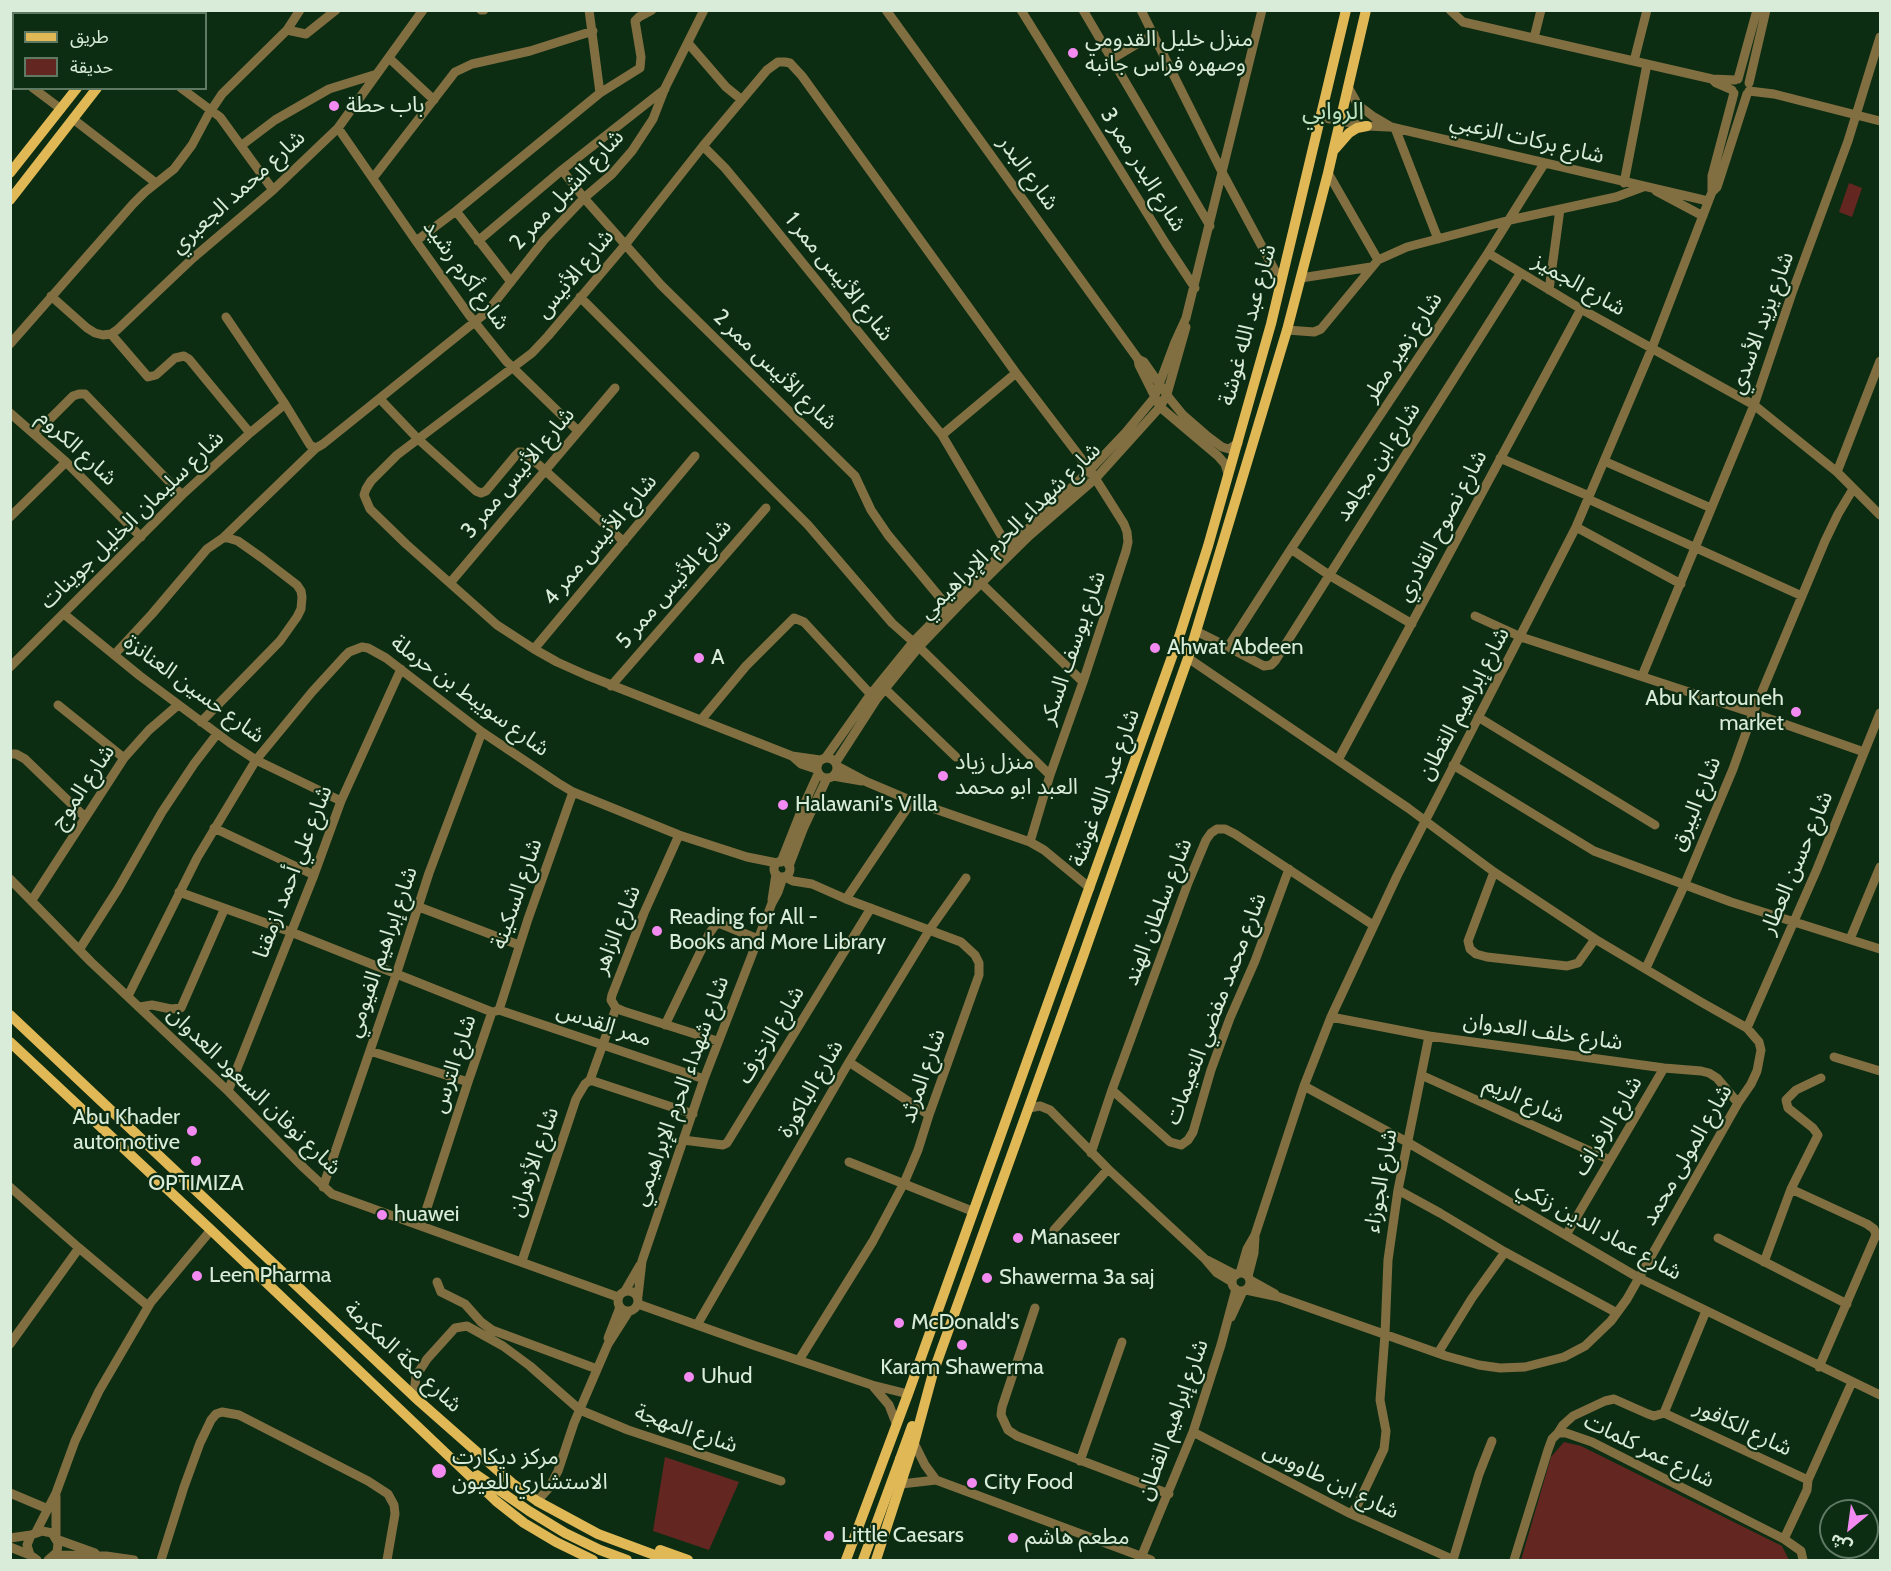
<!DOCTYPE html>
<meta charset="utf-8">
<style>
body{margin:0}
#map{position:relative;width:1891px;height:1571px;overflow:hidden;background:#0d2d13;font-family:Cabin,"Noto Sans Arabic",sans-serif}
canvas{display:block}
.frame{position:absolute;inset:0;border:12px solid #d9ecda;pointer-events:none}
.legend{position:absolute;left:12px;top:12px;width:195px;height:78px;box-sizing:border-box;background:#0d2d13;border:2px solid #5f7963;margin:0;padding:8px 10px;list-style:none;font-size:18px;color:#d9ecda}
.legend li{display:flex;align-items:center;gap:12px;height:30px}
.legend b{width:30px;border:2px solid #5f7963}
.north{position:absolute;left:1819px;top:1499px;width:60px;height:60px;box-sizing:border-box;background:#0d2d13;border:2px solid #5f7963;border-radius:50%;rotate:209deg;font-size:16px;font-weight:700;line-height:24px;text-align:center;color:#d9ecda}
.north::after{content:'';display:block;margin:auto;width:21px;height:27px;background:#f38af2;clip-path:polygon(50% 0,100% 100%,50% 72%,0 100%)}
</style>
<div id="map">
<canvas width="1891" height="1571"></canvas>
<div class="frame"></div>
<ul class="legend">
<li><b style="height:8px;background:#e0b856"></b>طريق</li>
<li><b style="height:16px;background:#632621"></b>حديقة</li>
</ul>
<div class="north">ش</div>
</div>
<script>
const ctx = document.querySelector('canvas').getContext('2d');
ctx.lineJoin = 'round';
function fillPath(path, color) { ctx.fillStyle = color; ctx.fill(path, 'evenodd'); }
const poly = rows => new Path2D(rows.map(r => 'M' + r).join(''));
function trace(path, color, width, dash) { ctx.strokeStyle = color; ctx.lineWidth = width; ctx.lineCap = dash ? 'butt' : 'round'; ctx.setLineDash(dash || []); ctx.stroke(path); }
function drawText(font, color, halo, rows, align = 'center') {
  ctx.font = font + ' Cabin,"Noto Sans Arabic",sans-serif'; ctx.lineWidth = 4.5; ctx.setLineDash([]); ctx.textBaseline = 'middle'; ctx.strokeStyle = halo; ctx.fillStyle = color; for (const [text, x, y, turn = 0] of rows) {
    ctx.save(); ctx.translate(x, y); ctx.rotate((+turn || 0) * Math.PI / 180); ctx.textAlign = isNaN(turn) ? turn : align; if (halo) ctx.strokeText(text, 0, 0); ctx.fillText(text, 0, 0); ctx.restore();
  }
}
fillPath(poly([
 [1849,183,1862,188,1852,217,1839,212],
 [1564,1442,1581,1446,1782,1546,1789,1560,1521,1560,1551,1457],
 [665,1457,739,1482,709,1550,653,1531]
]), '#632621');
trace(poly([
 [481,10,484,10],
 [886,10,1138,359,1139,365,1160,407,1218,456,1225,464,1228,474],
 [1021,10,1166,244,1195,288],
 [1083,10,1210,226],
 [1141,10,1223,174,1281,282],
 [1450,10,1463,22,1712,79,1735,80],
 [287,30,306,34,336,10],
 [1534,38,1541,10],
 [688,43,726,87,742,100],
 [389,58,434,100],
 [1112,59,1154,34],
 [1634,61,1647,10],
 [10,72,14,74],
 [1712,79,1716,83,1732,90],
 [1738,79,1757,10],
 [1749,83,1766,10],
 [1348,87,1358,105,1374,117,1391,127,1708,201],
 [33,88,61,109],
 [181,88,220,117,273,190],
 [1749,91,1774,94,1880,121],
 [600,93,640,68,641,57,635,21,639,17,652,10],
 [1320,117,1367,126,1388,127],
 [73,119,156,183],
 [338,128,416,241,469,315,506,361,578,431],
 [1395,128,1438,239],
 [242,145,275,120,329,89,377,74],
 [703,146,725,168,750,198,942,435,1008,547],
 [562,170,584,198,661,285,855,476,871,510,888,535,952,612],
 [1328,173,1378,260],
 [373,178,455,72,472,64,530,51,593,31],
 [1624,183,1647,64],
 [1656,191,1703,216],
 [1712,192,1712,176,1734,93],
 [456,211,511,282],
 [416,241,456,211,600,93,589,10],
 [478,241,562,170,665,89],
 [1488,253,1581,309,1754,405,1837,472,1880,515],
 [1520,274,1275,661,1271,665,1264,666,1228,647,1291,549,1488,253,1544,164],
 [1301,278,1371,267],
 [1549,290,1560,209],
 [51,296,87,328,95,333,103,335,111,334,117,330,193,258,273,190,338,128,423,10],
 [580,297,808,525,892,623,919,647,1050,775],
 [226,317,285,404,310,445,316,448],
 [1287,330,1314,332,1321,329,1378,260,1407,247,1510,220,1616,197,1643,187],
 [111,334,148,377,156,375,175,358,184,356,189,359,250,433],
 [10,344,133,204,145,192,174,169,192,145,208,115,222,94,287,30,300,10],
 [1138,359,1144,362,1170,399,1183,415,1206,435,1222,447,1229,449,1238,443],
 [380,399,418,439,476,491,481,493,486,491,516,455,519,452,522,452,539,465,624,542],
 [10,413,66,462,141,537],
 [35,434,73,396,79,394,85,394,182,495],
 [942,435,1016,373],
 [1500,458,1589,496],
 [1604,461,1711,508],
 [1837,472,1880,361],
 [1588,499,1802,596],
 [10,517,66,462],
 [1576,527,1681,584],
 [1291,549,1329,575,1412,624],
 [450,583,615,388],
 [981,583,1083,682],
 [64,614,140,676,230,743,256,760,341,801],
 [1475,616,1521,637,1753,713,1864,752],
 [1196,631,1228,647],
 [534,649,695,456],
 [114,655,152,614,207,549,223,538,316,448,323,444,487,312,544,240,584,198,612,174,632,151,653,119,665,88,704,10],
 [1188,658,1408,808,1494,872,1595,939,1701,1002,1747,1028,1759,1042,1761,1050,1757,1071,1751,1084,1738,1103,1627,1299,1611,1321,1585,1346,1564,1357,1525,1367,1500,1368,1479,1365,1446,1356,1279,1297,1246,1290],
 [10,667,182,495,250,433,285,404],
 [1642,676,1754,405,1792,293,1848,141,1880,37],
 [881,685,956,757],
 [611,686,766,508],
 [58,705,124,758],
 [1478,717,1655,825],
 [701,720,746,666,794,618,804,622,874,698],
 [201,722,280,641,297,617,301,609,302,597,301,591,297,585,262,558,238,541,228,538,223,538],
 [10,754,16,754,25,759,85,817],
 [792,756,820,760],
 [826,757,870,695,913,642,975,579,1090,470,1126,432,1154,398,1175,342,1186,318,1262,10],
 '817 768a10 10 0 1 1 20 0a10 10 0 1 1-20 0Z',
 [1338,760,1581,309],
 [836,762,876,700,919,647,964,600,1029,536,1096,478,1160,407,1167,394,1186,327],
 [1453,765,1594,851,1731,902,1880,949],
 [837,766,867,782,912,801,1030,842,1044,850,1090,888],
 [816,769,801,764,792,756,586,675,557,662,534,649,497,625,406,544,370,509,364,495,366,489,371,481,397,455,532,353,548,336,625,245,703,146,767,70,778,62,785,62,790,63,802,76,1016,373,1090,470,1124,524,1127,532,1128,542,1126,551,1083,682,1050,775,1030,842],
 [833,776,862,781],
 [214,828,314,875],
 [679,835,644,913,612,995,611,1000,616,1008,623,1011,717,1041],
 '774 869a8 8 0 1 1 16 0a8 8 0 1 1-16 0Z',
 [781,862,802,809,818,774],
 [789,866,804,827,827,778],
 [1494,872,1468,941,1470,949,1476,954,1487,957,1567,966,1578,963,1595,939],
 [785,877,793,881,812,884,846,899,961,942,975,955,979,963,979,975,929,1115,918,1150,904,1183,873,1241,799,1360],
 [10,879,91,962,228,1091,304,1168,332,1194,618,1297],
 [179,892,291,932,492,1012],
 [846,899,912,801],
 [32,900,124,758,149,730,178,705],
 [772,900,776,874],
 [419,907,519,945],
 [1850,939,1880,867],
 [79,950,118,889,162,812,194,764,217,734],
 [1646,968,1684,886,1733,769,1753,713,1825,541,1838,514,1853,489],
 [128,996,197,858,256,760,312,692,344,657,349,652,362,647,368,648,386,658,482,732,558,783,573,792,679,835,747,857,777,863],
 [140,1007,152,1005,171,1009,181,1008,224,910],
 [499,1010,528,919,573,792],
 [496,1011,499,1010,704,1079],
 [1331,1017,1429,1036,1664,1068,1701,1071,1709,1073,1717,1078,1738,1103],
 [665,1025,709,934,716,924,721,924,758,939],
 [1747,1028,1817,869,1880,713],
 [370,1051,468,1082],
 [1834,1057,1880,1071],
 [849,1062,929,1115],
 [1421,1075,1610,1160],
 [590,1080,693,1114],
 [1304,1086,1407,1142,1639,1278,1880,1395],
 [1112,1090,1170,1142,1181,1145,1188,1140,1193,1132,1211,1070,1230,1018,1255,961,1289,869],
 [228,1091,314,875,341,801,401,669],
 [1029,1108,1040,1106,1050,1110,1108,1169,1205,1259,1217,1273,1232,1282],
 [683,1140,723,1145,727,1143,871,908],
 [1091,1153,1112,1090,1188,883,1206,840,1211,833,1217,829,1225,829,1235,834,1373,925],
 [849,1162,972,1211],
 [10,1187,79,1248,148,1306],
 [323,1187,396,975,429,873,482,732],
 [1791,1189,1867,1224,1874,1229,1876,1235,1819,1367],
 [1398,1190,1440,1213,1505,1252,1617,1313],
 [421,1226,468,1082,492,1012],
 [1054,1230,1108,1169],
 [1566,1235,1664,1068],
 [1718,1238,1847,1304],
 [1207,1260,1236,1275],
 [522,1261,576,1099,585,1084,590,1080,616,1008],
 [1764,1262,1791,1189,1818,1135,1813,1128,1788,1108,1786,1100,1796,1090,1821,1078],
 [1240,1273,1247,1249,1255,1235,1304,1086,1331,1017,1397,876,1576,527,1652,348,1712,192,1717,187,1720,178,1747,94],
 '1232 1282a9 9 0 1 1 18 0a9 9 0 1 1-18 0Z',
 [1248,1276,1254,1253,1255,1237],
 [1250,1280,1275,1294],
 [437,1282,441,1292,465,1304,481,1322,492,1330,597,1369],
 '618 1301a10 10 0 1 1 20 0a10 10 0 1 1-20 0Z',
 [625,1291,640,1265],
 [638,1296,642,1261,704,1079,772,903,778,892,783,877],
 [638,1304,753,1345,872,1385,908,1394],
 [1035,1308,1002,1407,1001,1415,1008,1430,1017,1436,1169,1494],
 [1706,1311,1664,1413,1808,1480,1852,1382],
 [1231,1317,1243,1291],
 [697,1325,849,1062,930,929,966,878],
 [608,1338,620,1307],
 [10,1344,79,1248],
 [1438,1353,1472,1298,1505,1252],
 [872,1385,889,1405,896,1423],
 [414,1394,416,1376,427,1359,455,1328,467,1326,503,1346,530,1366,580,1410,628,1430,781,1481],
 [1193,1432,1351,1514,1454,1560],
 [1558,1433,1563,1425,1573,1416,1605,1401,1614,1399,1648,1414,1654,1416,1664,1413],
 [914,1443,925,1465,936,1480],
 [1080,1461,1122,1342],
 [901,1484,936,1480,1151,1560],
 [10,1493,48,1509],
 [537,1501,549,1488,558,1471,574,1423,608,1344,629,1311],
 [1351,1514,1358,1504,1384,1449,1386,1431,1380,1400,1385,1334,1388,1260,1398,1190,1429,1036],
 [36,1532,56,1493,75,1441,99,1391,151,1302,211,1230],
 [56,1537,56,1496],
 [10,1538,31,1535],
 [56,1539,95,1553],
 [1784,1539,1807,1490,1808,1480],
 [10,1547,30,1555],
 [55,1555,106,1556,134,1560],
 [37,1560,30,1555,27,1545,31,1535,42,1531,52,1533,58,1543,57,1552,48,1560],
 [161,1560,184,1487,200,1443,211,1420,216,1414,222,1412,239,1415,368,1481,388,1494,394,1505,395,1514,387,1560],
 [1140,1560,1193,1432,1221,1345,1236,1289],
 [1453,1560,1479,1474,1492,1441],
 [1514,1560,1548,1450,1552,1439,1558,1433,1566,1433,1592,1442,1784,1539,1801,1551,1803,1560]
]), '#816f42', 9);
trace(poly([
 [133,14,135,10],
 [153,14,155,10],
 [1335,149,1349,133,1357,128,1367,126],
 [10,173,77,88],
 [10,200,97,88],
 [10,1015,419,1401,512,1483,537,1501,598,1534,668,1560],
 [10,1042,211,1230,496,1501,524,1523,556,1542,593,1560],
 [900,1459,912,1426],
 [477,1475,529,1511,565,1533,600,1550,627,1560],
 [660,1550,688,1560],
 [846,1560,908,1394,1179,637,1208,546,1271,324,1346,10],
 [876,1560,914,1443,933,1373,1081,962,1188,658,1287,330,1328,173,1366,10]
]), '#e0b856', 10);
trace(poly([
 [863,1560,900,1459]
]), '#e0b856', 10);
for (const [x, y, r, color] of [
 [1073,53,6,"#f38af2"],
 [334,106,6,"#f38af2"],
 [1155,648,6,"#f38af2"],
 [699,658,6,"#f38af2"],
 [1796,712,6,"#f38af2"],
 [943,776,6,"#f38af2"],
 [783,805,6,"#f38af2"],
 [657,931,6,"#f38af2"],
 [192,1131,6,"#f38af2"],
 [196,1161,6,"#f38af2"],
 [382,1215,6,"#f38af2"],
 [1018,1238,6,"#f38af2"],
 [197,1276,6,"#f38af2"],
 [987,1278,6,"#f38af2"],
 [899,1323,6,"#f38af2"],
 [962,1345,6,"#f38af2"],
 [689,1377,6,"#f38af2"],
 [439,1471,8,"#f38af2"],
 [972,1483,6,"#f38af2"],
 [829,1536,6,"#f38af2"],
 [1013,1538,6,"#f38af2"]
]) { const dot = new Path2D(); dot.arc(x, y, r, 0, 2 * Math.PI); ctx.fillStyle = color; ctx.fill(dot); trace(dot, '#0d2d13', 2); }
drawText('22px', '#d9ecda', '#0d2d13', [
 ["منزل خليل القدومي",1085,40],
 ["وصهره فراس جانبه",1085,65],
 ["باب حطة",346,106],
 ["Ahwat Abdeen",1167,648],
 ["A",711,658],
 ["Abu Kartouneh",1784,699,"right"],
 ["market",1784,724,"right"],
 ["منزل زياد",955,763],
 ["العبد ابو محمد",955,788],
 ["Halawani's Villa",795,805],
 ["Reading for All -",669,918],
 ["Books and More Library",669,943],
 ["Abu Khader",180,1118,"right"],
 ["automotive",180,1143,"right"],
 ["OPTIMIZA",196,1184,"center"],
 ["huawei",394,1215],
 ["Manaseer",1030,1238],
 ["Leen Pharma",209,1276],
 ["Shawerma 3a saj",999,1278],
 ["McDonald's",911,1323],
 ["Karam Shawerma",962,1368,"center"],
 ["Uhud",701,1377],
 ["مركز ديكارت",452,1458],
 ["الاستشاري للعيون",452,1483],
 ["City Food",984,1483],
 ["Little Caesars",841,1536],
 ["مطعم هاشم",1025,1538]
], 'left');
drawText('22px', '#d9ecda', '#0d2d13', [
 ["شارع بركات الزعبي",1527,139,13],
 ["شارع البدر ممر 3",1143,170,58],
 ["شارع البدر",1028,173,54],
 ["شارع الشبل ممر 2",567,190,-47],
 ["شارع محمد الجعبري",238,192,-42],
 ["شارع الأنيس",575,274,-50],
 ["شارع أكرم رشيد",466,275,54],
 ["شارع الأنيس ممر 1",839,277,51],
 ["شارع الجميز",1579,285,30],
 ["شارع يزيد الأسدي",1762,323,-70],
 ["شارع عبد الله غوشة",1248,325,-75],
 ["شارع زهير مطر",1403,347,-57],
 ["شارع الأنيس ممر 2",775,370,44],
 ["شارع الكروم",77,448,43],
 ["شارع ابن مجاهد",1378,462,-57],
 ["شارع الأنيس ممر 3",518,473,-50],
 ["شارع سليمان الخليل جوينات",132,520,-44],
 ["شارع نصوح القادري",1442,526,-62],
 ["شارع شهداء الحرم الإبراهيمي",1010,531,-44],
 ["شارع الأنيس ممر 4",600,540,-50],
 ["شارع الأنيس ممر 5",674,584,-49],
 ["شارع يوسف السكر",1073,648,-71],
 ["شارع حسين العنانزة",194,689,36],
 ["شارع سويبط بن حرملة",470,696,36],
 ["شارع إبراهيم القطان",1464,704,-62],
 ["شارع الموج",83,787,-56],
 ["شارع عبد الله غوشة",1105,788,-70],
 ["شارع البيرق",1696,804,-68],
 ["شارع حسن العطار",1797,863,-67],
 ["شارع علي أحمد ازمقنا",293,872,-69],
 ["شارع السكينة",517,894,-71],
 ["شارع سلطان الهند",1158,912,-69],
 ["شارع الزاهر",617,930,-68],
 ["شارع إبراهيم الفيومي",382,952,-71],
 ["شارع محمد مفضي النعيمات",1216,1009,-69],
 ["ممر القدس",604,1025,18],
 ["شارع خلف العدوان",1543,1032,8],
 ["شارع الزخرف",771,1035,-59],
 ["شارع الترس",454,1064,-72],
 ["شارع المرثد",923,1076,-71],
 ["شارع الباكورة",811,1089,-60],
 ["شارع نوفان السعود العدوان",254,1091,44],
 ["شارع شهداء الحرم الإبراهيمي",681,1091,-70],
 ["شارع الريم",1524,1100,24],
 ["شارع الرفراف",1608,1126,-59],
 ["شارع المولى محمد",1687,1155,-60],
 ["شارع الأزهران",534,1162,-71],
 ["شارع الجوزاء",1381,1181,-80],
 ["شارع عماد الدين زنكي",1599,1230,29],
 ["شارع مكة المكرمة",403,1357,43],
 ["شارع إبراهيم القطان",1173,1420,-70],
 ["شارع الكافور",1743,1428,25],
 ["شارع المهجة",686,1429,19],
 ["شارع عمر كلمات",1649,1451,26],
 ["شارع ابن طاووس",1331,1481,26]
]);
drawText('24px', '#bbe0be', '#0d2d13', [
 ["الروابي",1333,112]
]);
</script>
